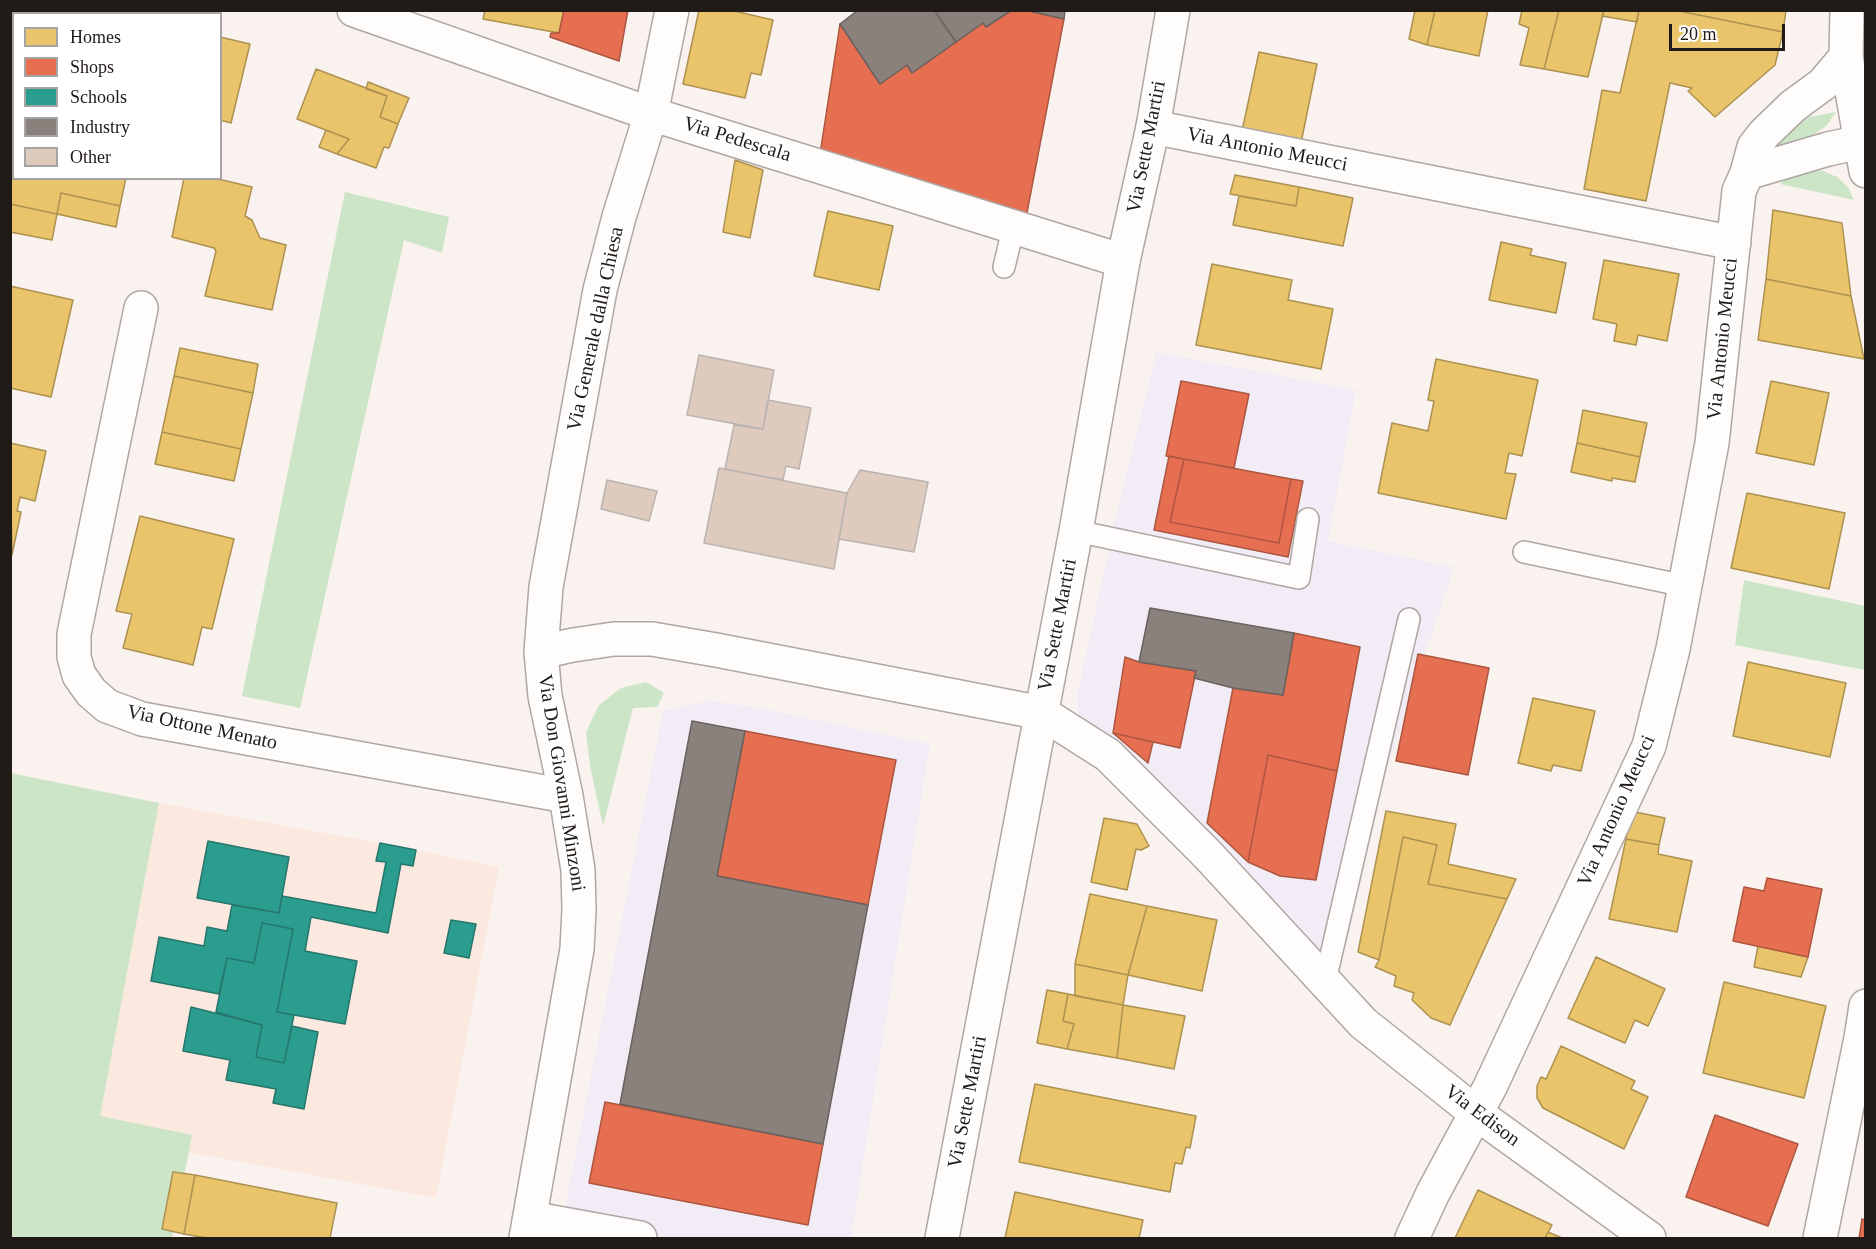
<!DOCTYPE html>
<style>
body{margin:0}
#map{position:relative;width:1876px;height:1249px;overflow:hidden;background:#faf2ee;font-family:Georgia,serif}
canvas{display:block}
.frame{position:absolute;inset:0;border:12px solid #211b17;pointer-events:none}
.legend{position:absolute;left:12px;top:12px;width:210px;height:168px;box-sizing:border-box;background:#fff;border:2px solid #a6a4a2;margin:0;padding:8px 10px;list-style:none;font-size:18px;color:#211b17}
.legend li{display:flex;align-items:center;gap:12px;height:30px}
.legend b{width:30px;border:2px solid #a6a4a2}
.scale{position:absolute;left:1669px;top:24px;width:116px;height:27px;box-sizing:border-box;border:3px solid #211b17;border-top:0;padding-left:8px;font-size:18px;line-height:21px;white-space:nowrap;color:#211b17;-webkit-text-stroke:4px #fff;paint-order:stroke}
</style>
<div id="map">
<canvas width="1876" height="1249"></canvas>
<div class="frame"></div>
<ul class="legend">
<li><b style="height:16px;background:#e9c46a"></b>Homes</li>
<li><b style="height:16px;background:#e76f51"></b>Shops</li>
<li><b style="height:16px;background:#2a9d8f"></b>Schools</li>
<li><b style="height:16px;background:#8a817c"></b>Industry</li>
<li><b style="height:16px;background:#dfcabe"></b>Other</li>
</ul>
<div class="scale">20 m</div>
</div>
<script>
const ctx = document.querySelector('canvas').getContext('2d');
ctx.lineJoin = 'round';
function fillPath(path, color) { ctx.fillStyle = color; ctx.fill(path, 'evenodd'); }
const poly = rows => new Path2D(rows.map(r => 'M' + r).join(''));
function trace(path, color, width, dash) { ctx.strokeStyle = color; ctx.lineWidth = width; ctx.lineCap = dash ? 'butt' : 'round'; ctx.setLineDash(dash || []); ctx.stroke(path); }
function drawText(font, color, halo, rows, align = 'center') {
  ctx.font = font + ' Georgia,serif'; ctx.lineWidth = 6; ctx.setLineDash([]); ctx.textBaseline = 'middle'; ctx.strokeStyle = halo; ctx.fillStyle = color; for (const [text, x, y, turn = 0] of rows) {
    ctx.save(); ctx.translate(x, y); ctx.rotate((+turn || 0) * Math.PI / 180); ctx.textAlign = isNaN(turn) ? turn : align; if (halo) ctx.strokeText(text, 0, 0); ctx.fillText(text, 0, 0); ctx.restore();
  }
}
fillPath(poly([
 [1156,352,1356,390,1328,541,1454,567,1387,768,1347,945,1299,968,1106,743,1078,716,1077,695,1116,517],
 [709,701,755,707,930,744,851,1238,559,1238,663,711]
]), '#f2ecf6');
fillPath(poly([
 [149,801,380,843,499,867,436,1198,84,1133]
]), '#fbe9e0');
fillPath(poly([
 [1836,112,1827,125,1809,138,1790,144,1774,144,1796,123,1810,117],
 [1805,169,1823,171,1837,177,1848,187,1854,200,1780,184,1793,173],
 [345,192,449,217,442,253,404,240,300,708,242,696],
 [1744,580,1865,606,1865,670,1735,645],
 [646,682,664,693,657,707,633,708,603,826,590,766,586,732,599,705,621,688],
 [10,773,159,803,100,1116,192,1135,172,1238,11,1238]
]), '#cbe5c6');
const homes = poly([
 [10,10,46,11,46,14,14,14,14,81,10,80,10,10],
 [73,10,132,10,131,14,73,14,73,10],
 [485,10,564,10,559,33,483,19,485,10],
 [699,10,730,10,773,20,761,75,751,73,745,98,683,84,699,10],
 [1415,10,1435,10,1427,45,1409,39,1415,10],
 [1435,10,1488,10,1479,56,1427,45,1435,10],
 [1522,10,1559,10,1544,69,1520,65,1529,28,1519,24,1522,10],
 [1559,10,1604,10,1588,77,1544,69,1559,10],
 [1604,10,1639,10,1637,22,1602,16,1604,10],
 [1639,10,1674,10,1783,32,1775,65,1715,117,1688,91,1692,88,1670,83,1646,201,1584,189,1602,90,1620,93,1639,10],
 [1674,10,1786,10,1783,32,1674,10],
 [220,37,250,44,231,123,220,120,220,37],
 [1259,52,1317,64,1301,143,1242,131,1259,52],
 [316,69,387,96,380,117,398,124,389,148,384,147,376,168,337,154,349,139,297,119,316,69],
 [368,82,409,98,398,124,380,117,387,96,366,89,368,82],
 [326,130,349,139,337,154,319,147,326,130],
 [10,156,14,156,14,178,126,178,120,206,61,193,57,214,10,204,10,156],
 [735,160,763,170,750,238,723,232,735,160],
 [1235,175,1299,187,1296,206,1230,194,1235,175],
 [184,178,214,178,252,187,245,216,252,220,260,238,286,245,272,310,205,296,216,251,214,248,172,237,184,178],
 [1299,187,1353,198,1343,246,1233,225,1239,196,1296,206,1299,187],
 [61,193,120,206,116,227,57,214,61,193],
 [10,204,57,214,52,240,10,232,10,204],
 [1773,210,1842,223,1851,296,1766,279,1773,210],
 [828,211,893,226,879,290,814,276,828,211],
 [1501,242,1532,249,1530,255,1566,263,1556,313,1489,300,1501,242],
 [1604,260,1679,274,1667,341,1638,335,1636,345,1614,341,1617,324,1593,319,1604,260],
 [1212,264,1292,280,1288,300,1333,309,1321,369,1196,345,1212,264],
 [1766,279,1851,296,1864,359,1758,340,1766,279],
 [10,286,73,300,51,397,10,388,10,286],
 [180,348,258,364,253,393,174,376,180,348],
 [1436,359,1538,380,1522,456,1509,453,1505,473,1516,474,1506,519,1378,493,1392,423,1428,431,1434,401,1428,400,1436,359],
 [174,376,253,393,241,449,162,432,174,376],
 [1771,381,1829,393,1814,465,1756,453,1771,381],
 [1583,410,1647,423,1640,457,1577,443,1583,410],
 [162,432,241,449,234,481,155,464,162,432],
 [10,443,46,451,35,501,20,497,17,511,21,512,12,555,10,443],
 [1577,443,1640,457,1635,482,1612,478,1612,481,1571,472,1577,443],
 [1747,493,1845,513,1829,589,1731,568,1747,493],
 [140,516,234,539,212,629,202,627,193,665,123,648,132,614,116,611,140,516],
 [1748,662,1846,683,1830,757,1733,736,1748,662],
 [1533,698,1595,711,1581,771,1553,765,1551,771,1518,763,1533,698],
 [1386,811,1456,824,1448,864,1516,879,1507,899,1428,884,1437,845,1403,837,1379,960,1358,952,1386,811],
 [1630,811,1665,818,1659,845,1626,839,1630,811],
 [1104,818,1137,824,1149,846,1141,850,1136,849,1127,890,1091,882,1104,818],
 [1403,837,1437,845,1428,884,1507,899,1450,1025,1431,1018,1412,1000,1414,993,1394,986,1396,976,1375,967,1379,960,1403,837],
 [1626,839,1659,845,1658,854,1692,861,1677,932,1609,919,1626,839],
 [1090,894,1147,906,1128,975,1075,964,1090,894],
 [1147,906,1217,920,1202,991,1128,975,1147,906],
 [1758,946,1808,957,1801,977,1754,967,1758,946],
 [1596,957,1665,989,1648,1026,1635,1020,1625,1043,1568,1018,1596,957],
 [1075,964,1128,975,1123,1005,1075,996,1075,964],
 [1724,982,1826,1006,1804,1098,1703,1073,1724,982],
 [1047,990,1068,994,1063,1021,1074,1024,1067,1049,1037,1043,1047,990],
 [1068,994,1123,1005,1117,1058,1067,1049,1074,1024,1063,1021,1068,994],
 [1123,1005,1185,1016,1174,1069,1117,1058,1123,1005],
 [1561,1046,1635,1081,1631,1089,1648,1097,1624,1149,1543,1108,1537,1098,1537,1086,1541,1077,1546,1079,1561,1046],
 [1035,1084,1196,1116,1190,1148,1186,1147,1182,1164,1175,1163,1170,1192,1019,1162,1035,1084],
 [173,1172,195,1175,184,1234,162,1229,173,1172],
 [195,1175,337,1203,330,1238,207,1238,184,1234,195,1175],
 [1478,1190,1552,1225,1545,1238,1455,1238,1478,1190],
 [1015,1192,1143,1220,1139,1238,1005,1238,1015,1192],
 [1548,1232,1562,1238,1545,1238,1548,1232]
]);
fillPath(homes, '#e9c46a');
trace(homes, '#ad9151', 1.5);
const shops = poly([
 [564,10,628,10,619,61,550,37,551,33,559,33,564,10],
 [1012,10,1025,10,1064,19,1025,223,820,154,840,24,880,84,907,65,912,73,983,23,986,27,1012,10],
 [1181,381,1249,394,1234,468,1166,456,1181,381],
 [1169,456,1184,459,1170,522,1279,543,1291,479,1303,481,1288,557,1154,530,1169,456],
 [1184,459,1291,479,1279,543,1170,522,1184,459],
 [1294,633,1360,647,1337,771,1268,755,1248,862,1207,823,1233,688,1283,695,1294,633],
 [1418,654,1489,668,1468,775,1396,761,1418,654],
 [1125,657,1139,662,1196,671,1180,748,1113,733,1125,657],
 [745,731,896,760,868,905,717,876,745,731],
 [1113,733,1153,742,1148,763,1113,733],
 [1268,755,1337,771,1316,880,1280,876,1248,862,1268,755],
 [1767,878,1822,889,1808,957,1733,941,1744,887,1764,891,1767,878],
 [605,1102,823,1144,808,1225,589,1183,605,1102],
 [1715,1115,1798,1144,1768,1226,1686,1197,1715,1115],
 [1862,1219,1866,1220,1866,1238,1859,1238,1862,1219]
]);
fillPath(shops, '#e76f51');
trace(shops, '#ac5640', 1.5);
const schools = poly([
 [208,841,289,857,279,913,197,898,208,841],
 [380,843,416,850,413,866,401,864,388,933,311,917,305,951,357,961,345,1024,277,1012,293,929,262,923,254,963,227,958,219,994,151,981,159,937,204,946,207,927,227,931,232,905,279,913,282,896,376,913,386,862,376,861,380,843],
 [451,920,476,924,469,958,444,953,451,920],
 [262,923,293,929,277,1012,294,1015,284,1063,256,1057,262,1025,216,1012,227,958,254,963,262,923],
 [191,1007,262,1025,256,1057,284,1063,292,1026,318,1032,304,1109,273,1103,276,1089,226,1080,230,1060,183,1051,191,1007]
]);
fillPath(schools, '#2a9d8f');
trace(schools, '#27766b', 1.5);
const industry = poly([
 [858,10,934,10,956,42,912,73,907,65,880,84,840,24,858,10],
 [934,10,1012,10,986,27,983,23,956,42,934,10],
 [1025,10,1065,10,1064,19,1025,10],
 [1150,608,1294,633,1283,695,1233,688,1194,678,1196,671,1139,662,1150,608],
 [692,721,745,731,717,876,868,905,823,1144,620,1104,692,721]
]);
fillPath(industry, '#8a817c');
trace(industry, '#6a625e', 1.5);
const building = poly([
 [699,355,774,370,763,429,687,415,699,355],
 [768,400,811,408,799,469,786,466,783,480,725,469,734,425,763,429,768,400],
 [719,468,847,493,834,569,704,543,719,468],
 [860,470,928,482,914,552,839,539,847,493,860,470],
 [607,480,657,491,649,521,601,509,607,480]
]);
fillPath(building, '#dfcabe');
trace(building, '#bab4b0', 1.5);
const service = poly([
 [1004,267,1014,225],
 [1076,531,1299,578,1308,519],
 [1524,552,1685,586],
 [1325,981,1409,619]
]);
const minor = poly([
 [354,10,651,114,1123,261],
 [1153,127,1734,243],
 [1747,173,1828,149,1861,142],
 [141,308,74,634,74,657,79,675,91,692,107,706,142,719,566,796],
 [541,652,546,587,600,290,619,217,651,114,672,10],
 [530,1218,640,1238],
 [526,1238,577,949,579,910,578,870,566,796,545,696,541,652,573,645,614,639,652,639,716,650,1042,713,1108,755,1208,855,1363,1023,1476,1113,1649,1238],
 [1412,1238,1433,1193,1490,1087,1649,746,1673,649,1712,443,1739,191,1747,173,1754,147,1764,134,1793,106,1823,84,1846,57]
]);
const tertiary = poly([
 [1847,10,1846,57,1866,171],
 [1820,1238,1861,1038,1866,1006]
]);
const secondary = poly([
 [942,1238,1076,531,1123,261,1153,127,1173,10]
]);
trace(service, '#aea7a3', 24);
trace(minor, '#aea7a3', 36);
trace(tertiary, '#aea7a3', 36);
trace(secondary, '#aea7a3', 36);
trace(service, '#fefdfc', 21);
trace(minor, '#fefdfc', 33);
trace(tertiary, '#fefdfc', 33);
trace(secondary, '#fefdfc', 33);
drawText('20px', '#211b17', '#fff', [
 ["Via Pedescala",737,140,17],
 ["Via Sette Martiri",1147,147,-79],
 ["Via Antonio Meucci",1267,150,11],
 ["Via Generale dalla Chiesa",596,329,-78],
 ["Via Antonio Meucci",1723,339,-84],
 ["Via Sette Martiri",1058,625,-79],
 ["Via Ottone Menato",202,728,12],
 ["Via Don Giovanni Minzoni",561,783,81],
 ["Via Antonio Meucci",1617,811,-66],
 ["Via Sette Martiri",968,1102,-79],
 ["Via Edison",1482,1116,37]
]);
</script>
